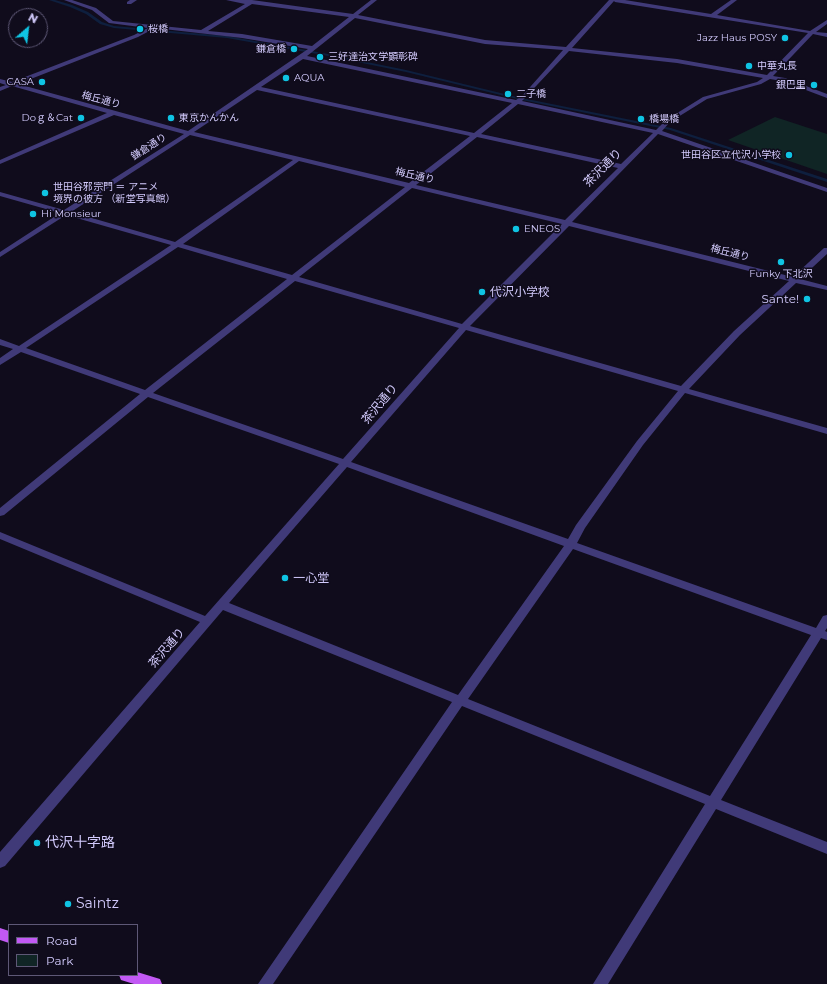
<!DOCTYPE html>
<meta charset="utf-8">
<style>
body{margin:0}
#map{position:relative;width:827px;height:984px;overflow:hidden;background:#100c1c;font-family:Montserrat,sans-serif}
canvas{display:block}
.legend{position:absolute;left:8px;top:924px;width:130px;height:52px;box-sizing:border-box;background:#100c1c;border:1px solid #5e5876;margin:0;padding:5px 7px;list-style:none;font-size:12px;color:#d2cafc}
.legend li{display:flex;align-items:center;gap:8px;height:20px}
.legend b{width:20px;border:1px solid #5e5876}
.north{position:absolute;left:8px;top:8px;width:40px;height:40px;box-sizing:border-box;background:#100c1c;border:1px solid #5e5876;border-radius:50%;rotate:28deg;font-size:11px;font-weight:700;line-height:16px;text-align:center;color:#d2cafc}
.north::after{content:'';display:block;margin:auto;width:14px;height:18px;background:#0fc4e3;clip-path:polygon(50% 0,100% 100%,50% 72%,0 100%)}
</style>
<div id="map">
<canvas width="827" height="984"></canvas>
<ul class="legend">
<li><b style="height:5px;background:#c259f4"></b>Road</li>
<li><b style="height:11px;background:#102525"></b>Park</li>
</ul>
<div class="north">N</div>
</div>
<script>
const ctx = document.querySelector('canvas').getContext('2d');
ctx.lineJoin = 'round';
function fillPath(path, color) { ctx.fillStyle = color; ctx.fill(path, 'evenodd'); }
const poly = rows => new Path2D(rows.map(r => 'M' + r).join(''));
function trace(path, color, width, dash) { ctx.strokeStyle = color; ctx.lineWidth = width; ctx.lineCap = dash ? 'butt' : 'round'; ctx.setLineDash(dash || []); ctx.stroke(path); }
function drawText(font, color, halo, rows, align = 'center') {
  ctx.font = font + ' Montserrat,"Noto Sans JP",sans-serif'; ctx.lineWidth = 3; ctx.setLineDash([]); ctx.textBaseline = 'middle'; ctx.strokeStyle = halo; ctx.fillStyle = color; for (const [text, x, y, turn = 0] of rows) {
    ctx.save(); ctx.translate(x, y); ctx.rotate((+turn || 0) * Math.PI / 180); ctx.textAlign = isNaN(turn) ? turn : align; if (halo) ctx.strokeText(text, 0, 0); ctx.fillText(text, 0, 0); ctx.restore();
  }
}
fillPath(poly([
 [775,117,827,134,827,174,728,140]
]), '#102525');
fillPath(poly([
 [49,0,55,0,72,5,88,12,102,22,114,26,227,36,323,53,406,70,517,97,671,128,827,179,827,182,670,130,517,99,406,72,323,55,227,38,114,28,100,24,86,14,70,7,49,0]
]), '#0e1f3e');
fillPath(poly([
 [64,0,72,0,96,8,113,21,201,30,245,4,226,0,252,0,353,14,371,0,377,0,358,15,485,40,566,47,609,0,625,0,711,14,731,0,737,0,717,15,810,31,827,20,827,24,816,32,827,33,827,37,813,34,773,76,785,78,827,94,827,98,782,81,770,79,761,84,707,99,670,122,662,131,827,188,827,192,658,134,572,222,793,277,824,248,827,248,827,254,800,279,827,286,827,290,796,283,740,335,689,389,827,428,827,434,685,393,643,445,585,528,577,543,816,628,823,616,827,615,827,628,825,631,827,632,827,640,821,638,721,800,827,842,827,854,716,809,608,984,593,984,705,804,462,706,273,984,258,984,452,702,223,610,5,866,0,868,0,852,200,622,0,539,0,532,205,616,339,464,148,397,4,515,0,516,0,508,140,394,21,352,0,365,0,358,13,349,0,345,0,339,19,346,171,245,66,215,0,257,0,252,60,213,0,196,0,192,64,210,184,134,114,115,0,164,0,160,107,113,12,86,0,91,0,87,6,85,0,83,0,79,12,82,134,35,148,28,109,23,92,10,64,0],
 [614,1,615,2,808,33,767,75,677,59,572,48,614,1],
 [252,4,349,17,312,46,242,34,208,31,252,4],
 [355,18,485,44,563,50,523,95,516,100,307,56,355,18],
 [155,28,242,38,308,49,188,131,18,84,138,37,155,28],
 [569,51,677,63,763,78,757,82,703,97,666,120,656,130,522,101,569,51],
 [303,59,512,103,474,133,261,87,303,59],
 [257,90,470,136,409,183,194,132,257,90],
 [518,104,653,133,621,164,481,134,518,104],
 [190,135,293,160,175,242,71,212,190,135],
 [477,137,618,168,565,220,416,185,477,137],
 [299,161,405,187,292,275,183,244,299,161],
 [412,188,562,224,462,324,299,277,412,188],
 [569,226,789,281,734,331,681,386,470,326,569,226],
 [178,247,287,279,145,390,26,348,178,247],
 [295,281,459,328,343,459,153,393,295,281],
 [466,330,678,391,637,441,576,525,568,539,351,462,466,330],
 [347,467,564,546,458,695,229,603,347,467],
 [573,549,811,635,710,796,468,699,573,549],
 [130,0,137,0,131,4,127,4,127,2,130,0]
]), '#403a78');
fillPath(poly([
 [0,928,9,931,9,943,0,940,0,928],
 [137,972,160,979,162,984,134,984,121,980,119,975,137,975,137,972]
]), '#c259f4');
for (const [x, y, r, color] of [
 [140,29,4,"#0fc4e3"],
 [785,38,4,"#0fc4e3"],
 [294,49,4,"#0fc4e3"],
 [320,57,4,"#0fc4e3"],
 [749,66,4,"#0fc4e3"],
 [286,78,4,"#0fc4e3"],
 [42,82,4,"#0fc4e3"],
 [814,85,4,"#0fc4e3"],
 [508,94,4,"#0fc4e3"],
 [81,118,4,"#0fc4e3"],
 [171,118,4,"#0fc4e3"],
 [641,119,4,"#0fc4e3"],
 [789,155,4,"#0fc4e3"],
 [45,193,4,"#0fc4e3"],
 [33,214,4,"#0fc4e3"],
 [516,229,4,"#0fc4e3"],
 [781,262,4,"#0fc4e3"],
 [482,292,4,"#0fc4e3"],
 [807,299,4,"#0fc4e3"],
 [285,578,4,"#0fc4e3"],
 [37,843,4,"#0fc4e3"],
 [68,904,4,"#0fc4e3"]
]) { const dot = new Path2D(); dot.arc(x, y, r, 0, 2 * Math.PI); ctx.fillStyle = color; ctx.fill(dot); trace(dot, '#100c1c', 1.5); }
drawText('10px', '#d2cafc', '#100c1c', [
 ["桜橋",148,29],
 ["Jazz Haus POSY",777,38,"right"],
 ["鎌倉橋",286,49,"right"],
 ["三好達治文学顕彰碑",328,57],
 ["中華丸長",757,66],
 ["AQUA",294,78],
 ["CASA",34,82,"right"],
 ["銀巴里",806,85,"right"],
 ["二子橋",516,94],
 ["Doｇ＆Cat",73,118,"right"],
 ["東京かんかん",179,118],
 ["橋場橋",649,119],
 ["世田谷区立代沢小学校",781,155,"right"],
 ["世田谷邪宗門 ＝ アニメ",53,187],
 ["境界の彼方 （新堂写真館）",53,199],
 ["Hi Monsieur",41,214],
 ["ENEOS",524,229],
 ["Funky 下北沢",781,274,"center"]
], 'left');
drawText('10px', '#d2cafc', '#100c1c', [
 ["梅丘通り",101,100,15],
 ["鎌倉通り",149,147,-33],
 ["梅丘通り",415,176,13],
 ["梅丘通り",730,253,14]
]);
drawText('12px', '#d2cafc', '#100c1c', [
 ["茶沢通り",603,168,-45],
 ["茶沢通り",380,404,-50],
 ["茶沢通り",167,648,-49]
]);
drawText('12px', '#d2cafc', '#100c1c', [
 ["代沢小学校",490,292],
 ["Sante!",799,299,"right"],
 ["一心堂",293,578]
], 'left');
drawText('14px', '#d2cafc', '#100c1c', [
 ["代沢十字路",45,843],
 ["Saintz",76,904]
], 'left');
</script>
